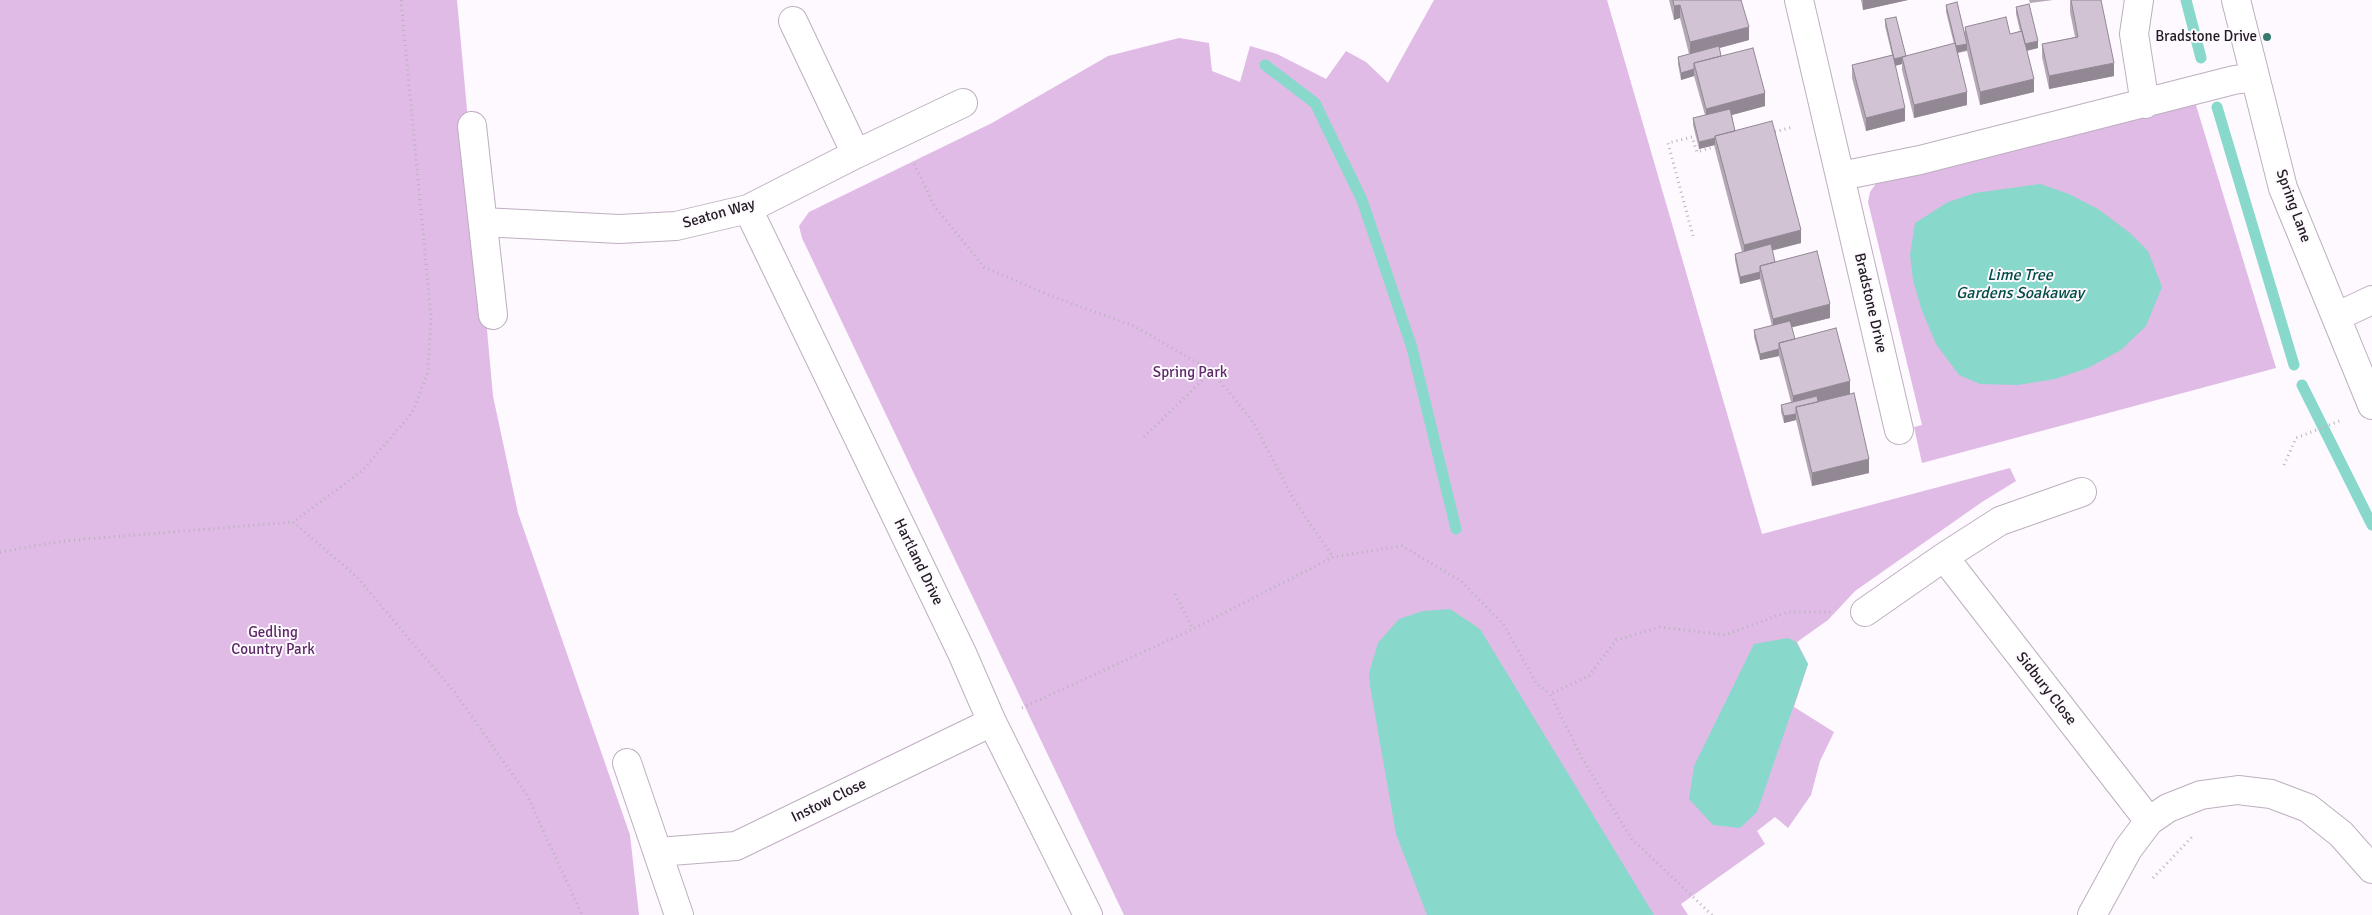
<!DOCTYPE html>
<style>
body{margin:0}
canvas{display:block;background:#fef8ff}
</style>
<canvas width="2372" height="915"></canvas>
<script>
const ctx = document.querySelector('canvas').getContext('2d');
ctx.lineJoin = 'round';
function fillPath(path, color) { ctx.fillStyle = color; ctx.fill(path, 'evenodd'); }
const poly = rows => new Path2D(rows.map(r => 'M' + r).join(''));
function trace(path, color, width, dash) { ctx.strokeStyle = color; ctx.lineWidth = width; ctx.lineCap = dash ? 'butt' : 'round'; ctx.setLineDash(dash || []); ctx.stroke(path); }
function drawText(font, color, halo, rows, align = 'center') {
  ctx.font = font + ' Signika,sans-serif'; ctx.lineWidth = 4; ctx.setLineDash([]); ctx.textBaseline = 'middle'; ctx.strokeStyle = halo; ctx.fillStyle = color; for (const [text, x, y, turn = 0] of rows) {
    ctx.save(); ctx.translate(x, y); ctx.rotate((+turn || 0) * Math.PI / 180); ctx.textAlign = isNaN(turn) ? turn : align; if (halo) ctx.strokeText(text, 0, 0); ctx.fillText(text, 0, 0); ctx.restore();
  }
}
fillPath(poly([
 [0,0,457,0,493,396,518,513,630,835,639,915,0,915],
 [1434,0,1607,0,1762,534,2010,468,2016,481,1982,502,1855,591,1828,620,1797,642,1808,664,1794,707,1834,732,1820,761,1811,795,1788,828,1775,817,1757,831,1765,844,1681,904,1688,915,1124,915,802,238,799,226,809,212,992,123,1108,56,1179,38,1209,43,1212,71,1240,82,1250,46,1277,54,1326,79,1346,51,1366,62,1388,83],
 [2195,102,2276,368,1922,463,1914,427,1922,425,1868,202,1870,192,1877,182]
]), '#dfbbe6');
fillPath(poly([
 [2040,184,2069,194,2098,209,2130,233,2148,251,2162,287,2146,326,2121,350,2088,368,2055,379,2018,385,1980,384,1959,375,1936,344,1921,308,1913,280,1910,255,1915,223,1948,202,1975,193],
 [1450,609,1480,629,1654,915,1427,915,1396,834,1370,686,1369,673,1378,643,1399,619,1423,611],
 [1788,638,1796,642,1808,664,1757,812,1740,828,1713,825,1689,799,1694,766,1754,644]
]), '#88d9cb');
trace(poly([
 [2186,0,2201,58],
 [1265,65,1315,103,1362,200,1412,348,1456,529],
 [2217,107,2294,365],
 [2302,385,2372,525]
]), '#88d9cb', 11);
const minor = poly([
 [1799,0,1899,430],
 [2139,0,2134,34,2145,104],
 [2236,0,2283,188,2372,405],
 [793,21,856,154],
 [472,126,493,315],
 [1841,176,1920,160,2234,80,2255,77],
 [748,209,962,653,992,722,1088,915],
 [483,222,619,229,676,226,748,209,856,154,963,103],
 [2336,317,2372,300],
 [1944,557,2149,821],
 [1865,612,1944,557,2000,521,2082,492],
 [627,763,679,915],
 [658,852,736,846,992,722],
 [2092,915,2128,849,2149,821,2168,808,2201,795,2238,790,2271,794,2308,808,2341,834,2372,869]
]);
trace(minor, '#bdafbf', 30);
trace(poly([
 [401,0,431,317,428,372,412,413,362,471,293,522,356,576,456,694,527,795,582,915],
 [1770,133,1793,127],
 [914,164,935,207,984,267,1051,296,1134,326,1212,371,1253,422,1294,500,1333,557],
 [1693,236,1668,143,1692,137,1697,152,1718,146],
 [1144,437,1212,371],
 [2284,465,2296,438,2342,420],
 [0,552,63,541,293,522],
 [1175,594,1193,629],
 [1022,708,1193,629,1333,557,1402,546,1461,581,1504,625,1536,683,1550,694],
 [2153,878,2193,836],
 [1712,915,1631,838,1582,758,1550,694,1589,676,1616,640,1660,627,1725,635,1787,612,1831,612]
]), '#b9b3ba', 3, [1, 4]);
trace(minor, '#fff', 28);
fillPath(poly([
 [1669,0,1741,0,1749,40,1719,48,1721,56,1765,106,1732,115,1735,131,1801,243,1772,250,1775,262,1830,318,1792,327,1795,339,1850,394,1869,473,1812,486,1796,420,1784,423,1781,412,1781,405,1791,402,1779,356,1760,360,1754,337,1754,330,1772,326,1760,279,1740,284,1735,260,1735,254,1742,252,1715,149,1715,145,1699,149,1693,125,1693,118,1705,115,1694,76,1681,80,1678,64,1678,57,1689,54,1680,18,1674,20],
 [1861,0,1908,0,1863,10],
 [2029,0,2053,0,2030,3],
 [2070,0,2114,76,2049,89,2042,57,2042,44,2075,37,2070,12],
 [1946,5,1965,32,1965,27,2010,34,2020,31,2016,14,2016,7,2038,48,2027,51,2034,92,1980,105,1967,51,1958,53,1967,105,1914,118,1902,70,1902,64,1895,66,1905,121,1866,131,1852,78,1852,65,1892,55,1885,26,1885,19,1906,56,1954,44,1946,12]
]), '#b4a8b6');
fillPath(poly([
 [1863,0,1908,0,1863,10],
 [1680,5,1680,18,1674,20,1674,6],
 [1749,27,1749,40,1690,56,1690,42],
 [2038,41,2038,48,2025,51,2025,44],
 [1967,44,1967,50,1956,53,1956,46],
 [1902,57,1902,64,1894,66,1894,59],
 [2114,63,2114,76,2049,89,2049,76],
 [1694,69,1694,76,1681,80,1681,73],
 [2034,79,2034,92,1980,105,1980,92],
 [1967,92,1967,105,1914,118,1914,105],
 [1765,93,1765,106,1706,122,1706,109],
 [1905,108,1905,121,1866,131,1866,118],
 [1715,138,1715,145,1699,149,1699,142],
 [1801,230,1801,243,1744,258,1744,245],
 [1760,272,1760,279,1740,284,1740,277],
 [1830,304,1830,318,1773,332,1773,319],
 [1779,349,1779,356,1760,360,1760,354],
 [1850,381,1850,394,1793,409,1793,396],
 [1796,414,1796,420,1784,423,1784,416],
 [1869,459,1869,473,1812,486,1812,473]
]), '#928894');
const building = poly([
 [1673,0,1741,0,1749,27,1690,42,1680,5,1674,6,1673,0],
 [2071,0,2101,0,2114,63,2049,76,2042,44,2078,37,2071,0],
 [1957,2,1967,44,1956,46,1946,5,1957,2],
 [2029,4,2038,41,2025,44,2016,7,2029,4],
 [1896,17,1906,56,1894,59,1885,19,1896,17],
 [2006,17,2010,34,2022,31,2034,79,1980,92,1965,27,2006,17],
 [1955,43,1967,92,1914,105,1902,57,1955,43],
 [1719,46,1721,56,1694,63,1694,69,1681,73,1678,57,1719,46],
 [1753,48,1765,93,1706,109,1694,63,1753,48],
 [1893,55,1905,108,1866,118,1852,65,1893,55],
 [1730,109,1735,131,1715,136,1715,138,1699,142,1693,118,1730,109],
 [1772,121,1801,230,1744,245,1715,136,1772,121],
 [1771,244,1775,262,1760,266,1760,272,1740,277,1735,254,1771,244],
 [1817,251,1830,304,1773,319,1760,266,1817,251],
 [1790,321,1795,339,1779,343,1779,349,1760,354,1754,330,1790,321],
 [1836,328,1850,381,1793,396,1779,343,1836,328],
 [1854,393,1869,459,1812,473,1796,407,1854,393],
 [1817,396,1818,402,1796,407,1796,414,1784,416,1781,405,1817,396]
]);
fillPath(building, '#d1c3d4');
trace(building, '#928894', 1);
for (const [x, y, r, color] of [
 [2267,37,5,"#377c72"]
]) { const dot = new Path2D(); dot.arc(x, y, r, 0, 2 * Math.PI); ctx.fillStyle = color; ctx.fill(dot); trace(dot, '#fef8ff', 2); }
drawText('15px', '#211c22', '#fef8ff', [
 ["Bradstone Drive",2257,37]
], 'right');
drawText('15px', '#211c22', '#fef8ff', [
 ["Spring Lane",2293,206,70],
 ["Seaton Way",719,214,-16],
 ["Bradstone Drive",1870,303,77],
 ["Hartland Drive",918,562,64],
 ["Sidbury Close",2046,689,52],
 ["Instow Close",829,801,-26]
]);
drawText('15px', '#5b2965', '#fef8ff', [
 ["Spring Park",1190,373],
 ["Gedling",273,633],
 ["Country Park",273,650]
]);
drawText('italic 16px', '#024e45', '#fef8ff', [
 ["Lime Tree",2020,276],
 ["Gardens Soakaway",2020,294]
]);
</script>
